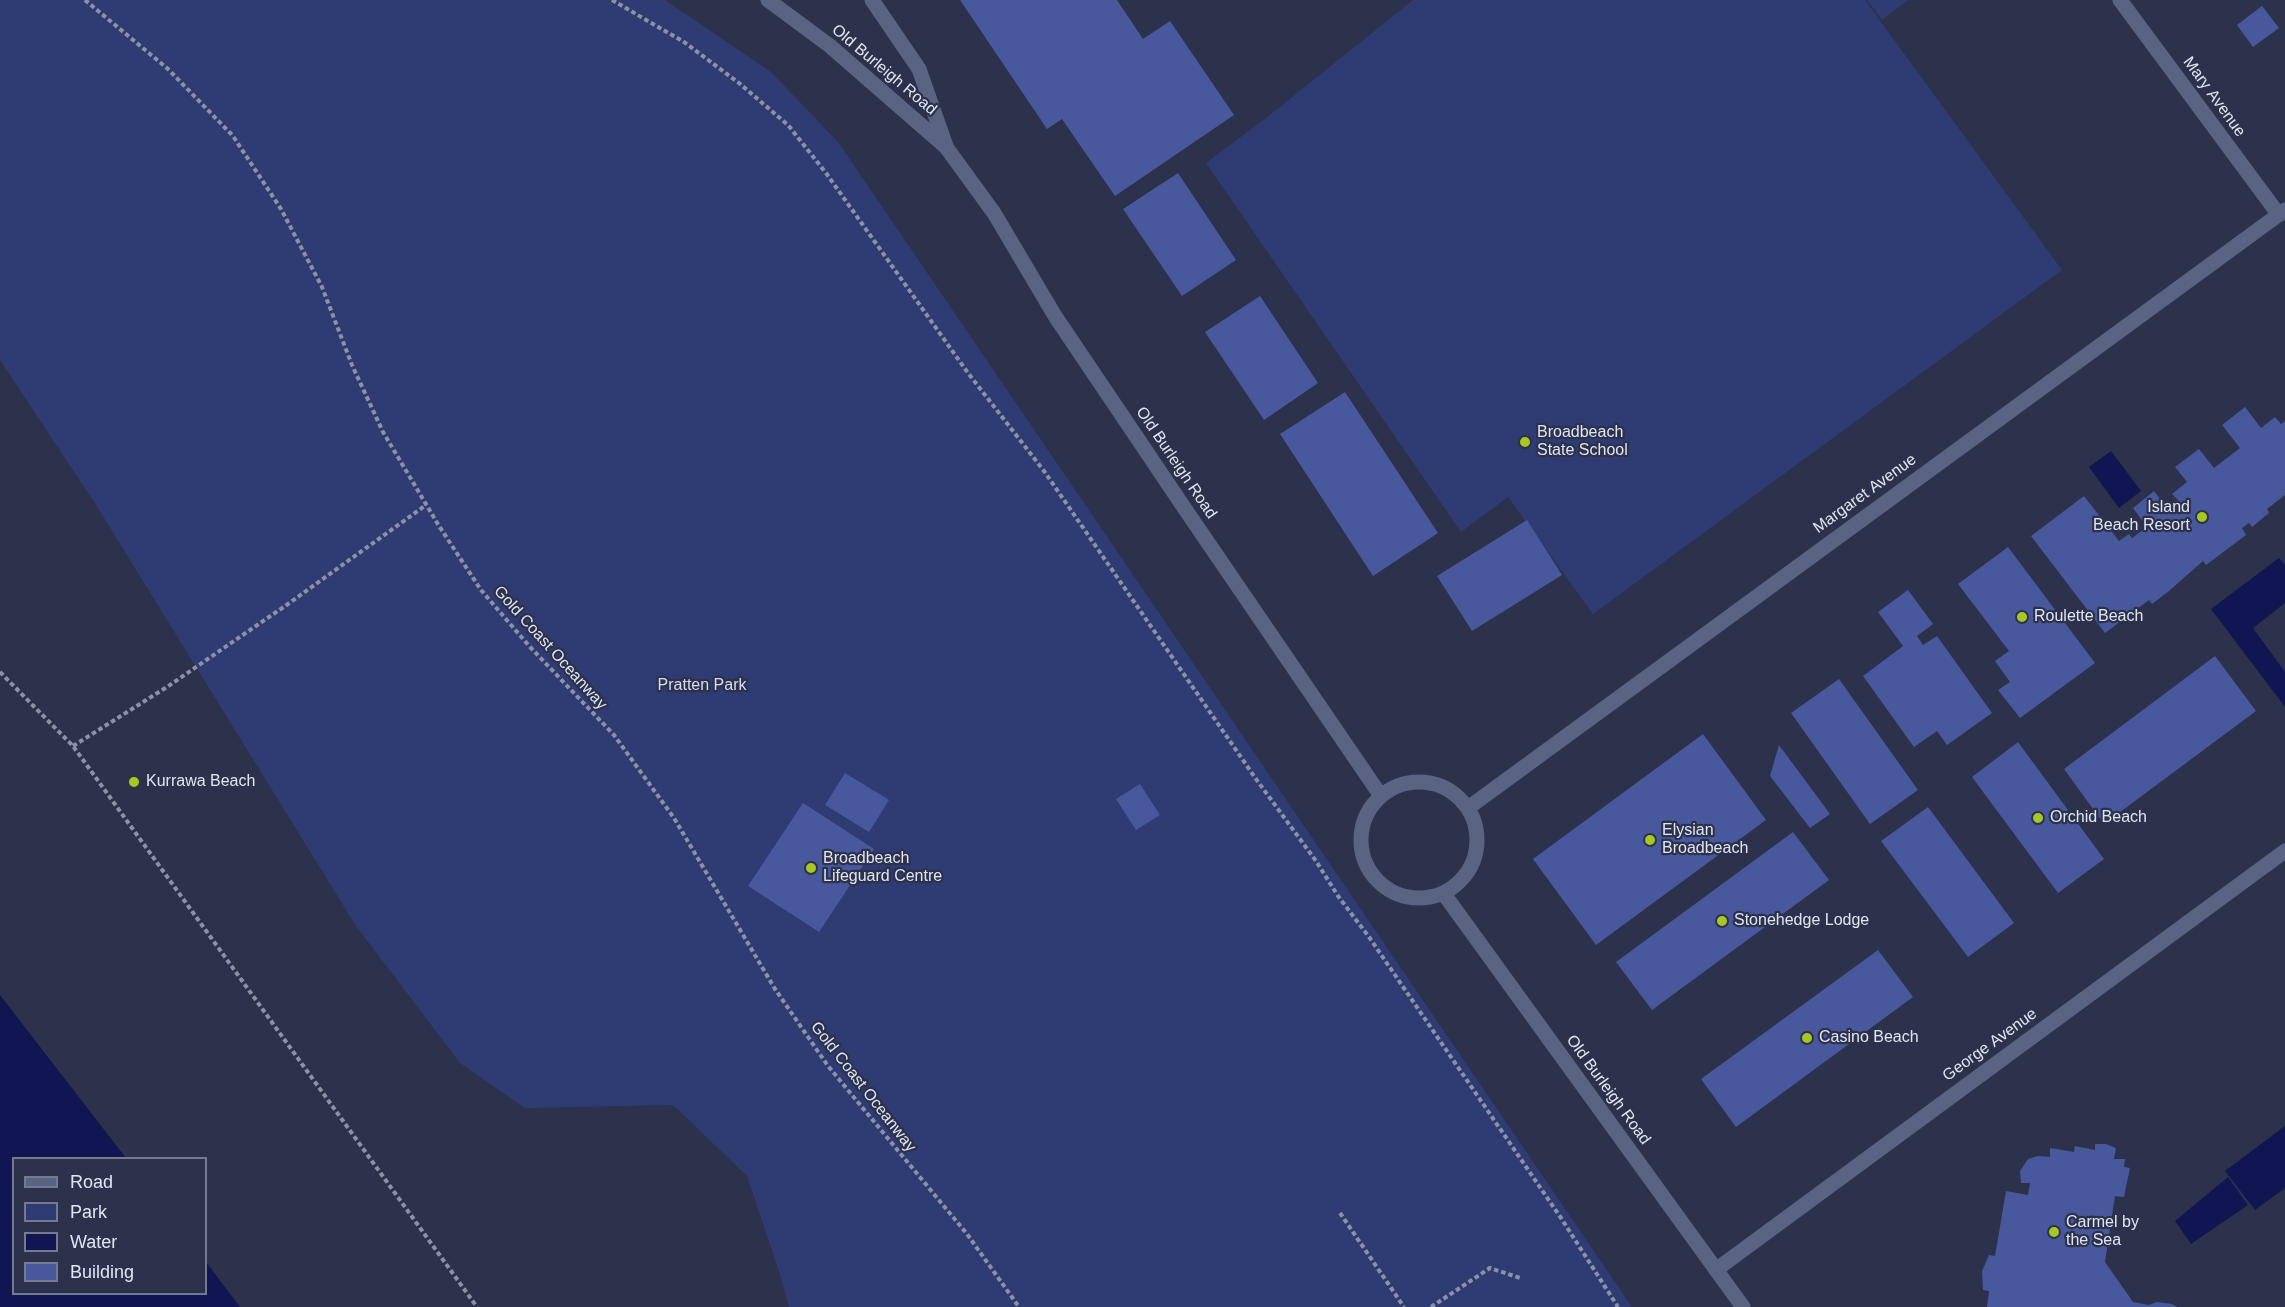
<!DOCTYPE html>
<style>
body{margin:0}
#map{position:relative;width:2285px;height:1307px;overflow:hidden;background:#2c324b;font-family:Helvetica,sans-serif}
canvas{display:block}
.legend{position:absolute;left:12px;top:1157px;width:195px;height:138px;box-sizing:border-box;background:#2c324b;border:2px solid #747a8f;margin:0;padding:8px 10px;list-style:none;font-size:18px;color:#e0e5f5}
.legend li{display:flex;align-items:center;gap:12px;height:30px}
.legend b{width:30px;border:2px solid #747a8f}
</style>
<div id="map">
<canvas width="2285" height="1307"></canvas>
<ul class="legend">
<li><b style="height:8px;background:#5a6381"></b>Road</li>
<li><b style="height:16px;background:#2f3b73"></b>Park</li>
<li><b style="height:16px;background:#111653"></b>Water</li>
<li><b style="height:16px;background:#48589c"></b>Building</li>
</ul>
</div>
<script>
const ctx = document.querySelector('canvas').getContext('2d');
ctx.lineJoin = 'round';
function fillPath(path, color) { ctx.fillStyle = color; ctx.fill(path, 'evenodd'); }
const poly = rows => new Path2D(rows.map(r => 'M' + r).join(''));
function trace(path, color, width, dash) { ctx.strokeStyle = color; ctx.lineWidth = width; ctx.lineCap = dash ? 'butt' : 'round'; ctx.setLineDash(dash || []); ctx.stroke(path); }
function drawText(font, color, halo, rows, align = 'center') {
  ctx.font = font + ' Helvetica,sans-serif'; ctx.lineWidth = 4.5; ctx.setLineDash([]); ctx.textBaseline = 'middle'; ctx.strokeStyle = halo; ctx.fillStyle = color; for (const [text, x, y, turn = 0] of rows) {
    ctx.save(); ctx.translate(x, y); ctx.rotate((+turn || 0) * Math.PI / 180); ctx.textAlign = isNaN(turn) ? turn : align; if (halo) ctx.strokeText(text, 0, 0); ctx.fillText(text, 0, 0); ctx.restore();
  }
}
fillPath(poly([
 [0,0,665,0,771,72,838,142,1632,1307,789,1307,780,1274,747,1176,673,1105,525,1108,460,1063,356,926,96,505,0,360],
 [1413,0,1865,0,2062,270,1593,614,1508,497,1461,532,1206,163,1266,118],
 [1867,0,1908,0,1882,20]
]), '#2f3b73');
fillPath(poly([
 [2111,451,2141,491,2119,508,2089,467],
 [2279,558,2285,565,2285,603,2253,628,2285,672,2285,707,2211,609],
 [0,995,126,1158,14,1158,14,1294,206,1294,206,1262,240,1307,0,1307],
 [2285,1126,2285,1188,2255,1210,2225,1171],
 [2228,1177,2248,1205,2191,1244,2175,1221]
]), '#111653');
fillPath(poly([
 [960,0,1117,0,1143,39,1170,21,1234,115,1115,196,1062,119,1047,129],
 [2262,6,2279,28,2253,47,2237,25],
 [1178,173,1236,260,1182,296,1123,209],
 [1260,296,1318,383,1264,420,1205,332],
 [1345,392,1438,533,1373,576,1280,434],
 [2245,407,2261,428,2275,417,2281,424,2285,421,2285,495,2267,509,2269,513,2252,527,2249,523,2242,528,2246,535,2206,565,2203,561,2169,591,2152,604,2149,600,2105,633,2031,536,2084,496,2119,541,2129,534,2132,538,2147,527,2133,508,2154,491,2168,509,2179,501,2172,494,2187,482,2175,467,2199,449,2214,468,2240,448,2222,425],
 [1527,520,1562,575,1472,631,1437,576],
 [2008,547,2095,663,2020,718,1998,690,2010,682,1995,661,2009,651,1958,584],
 [1908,590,1933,624,1917,636,1923,645,1937,636,1992,713,1947,745,1937,731,1914,747,1863,676,1903,646,1878,612],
 [2215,656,2256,711,2104,824,2064,769],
 [1839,679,1918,790,1870,824,1791,713],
 [1703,734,1766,820,1596,945,1533,859],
 [2018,742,2104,859,2058,893,1972,777],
 [1779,745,1830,814,1810,828,1770,776],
 [845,773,889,800,869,832,825,805],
 [1140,784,1160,815,1136,830,1116,799],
 [803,803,874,849,819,932,748,886],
 [1928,807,2014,923,1968,957,1881,841],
 [1793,832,1829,880,1652,1010,1616,962],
 [1878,950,1913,997,1736,1127,1701,1079],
 [2095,1144,2106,1144,2116,1148,2114,1159,2125,1159,2124,1167,2130,1168,2124,1197,2115,1196,2105,1262,2133,1302,2149,1305,2157,1302,2172,1304,2177,1307,1987,1307,1989,1291,1983,1290,1982,1271,1989,1255,1995,1256,2006,1191,2028,1195,2030,1183,2021,1183,2020,1171,2028,1159,2038,1156,2050,1157,2050,1148,2074,1152,2075,1146,2095,1150]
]), '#48589c');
trace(poly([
 [85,0,168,69,233,136,281,209,322,287,352,365,383,432,439,526,481,590,530,647,614,735,674,818,775,989,828,1066,967,1234,1019,1307],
 [612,0,684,42,739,83,788,125,826,173,968,373,1044,471,1256,779,1316,861,1338,896,1369,937,1561,1218,1618,1307],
 [0,672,73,746,477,1307],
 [73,746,167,687,288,604,426,505],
 [1340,1213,1404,1307],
 [1431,1307,1490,1268,1520,1278]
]), '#8c92a6', 4, [4.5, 3]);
trace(poly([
 [768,0,830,46,946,147,994,213,1055,316,1183,506,1381,796],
 [872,0,919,69,946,146],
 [2120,0,2279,215],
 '1361 840a58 58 0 1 1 116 0a58 58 0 1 1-116 0Z',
 [1468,808,2285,210],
 [1444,894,1743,1307],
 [1717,1269,2285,851]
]), '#5a6381', 15);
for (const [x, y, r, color] of [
 [1525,442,6,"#a6c821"],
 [2202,517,6,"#a6c821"],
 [2022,617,6,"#a6c821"],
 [134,782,6,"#a6c821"],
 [2038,818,6,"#a6c821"],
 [1650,840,6,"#a6c821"],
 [811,868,6,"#a6c821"],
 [1722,921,6,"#a6c821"],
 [1807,1038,6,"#a6c821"],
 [2054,1232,6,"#a6c821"]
]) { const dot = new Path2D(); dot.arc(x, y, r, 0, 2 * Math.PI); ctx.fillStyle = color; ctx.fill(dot); trace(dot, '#2c324b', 2); }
drawText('16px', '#e0e5f5', '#2c324b', [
 ["Old Burleigh Road",884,70,40],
 ["Mary Avenue",2214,97,54],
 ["Old Burleigh Road",1176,463,56],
 ["Margaret Avenue",1865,494,-36],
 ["Gold Coast Oceanway",550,648,48],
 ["George Avenue",1990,1045,-36],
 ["Gold Coast Oceanway",863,1087,52],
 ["Old Burleigh Road",1608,1090,54]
]);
drawText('16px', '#e0e5f5', '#2c324b', [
 ["Broadbeach",1537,433],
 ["State School",1537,451],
 ["Island",2190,508,"right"],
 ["Beach Resort",2190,526,"right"],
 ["Roulette Beach",2034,617],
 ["Kurrawa Beach",146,782],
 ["Orchid Beach",2050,818],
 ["Elysian",1662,831],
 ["Broadbeach",1662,849],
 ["Broadbeach",823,859],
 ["Lifeguard Centre",823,877],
 ["Stonehedge Lodge",1734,921],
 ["Casino Beach",1819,1038],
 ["Carmel by",2066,1223],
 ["the Sea",2066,1241]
], 'left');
drawText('16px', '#d6dcf0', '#2c324b', [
 ["Pratten Park",702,686]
]);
</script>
